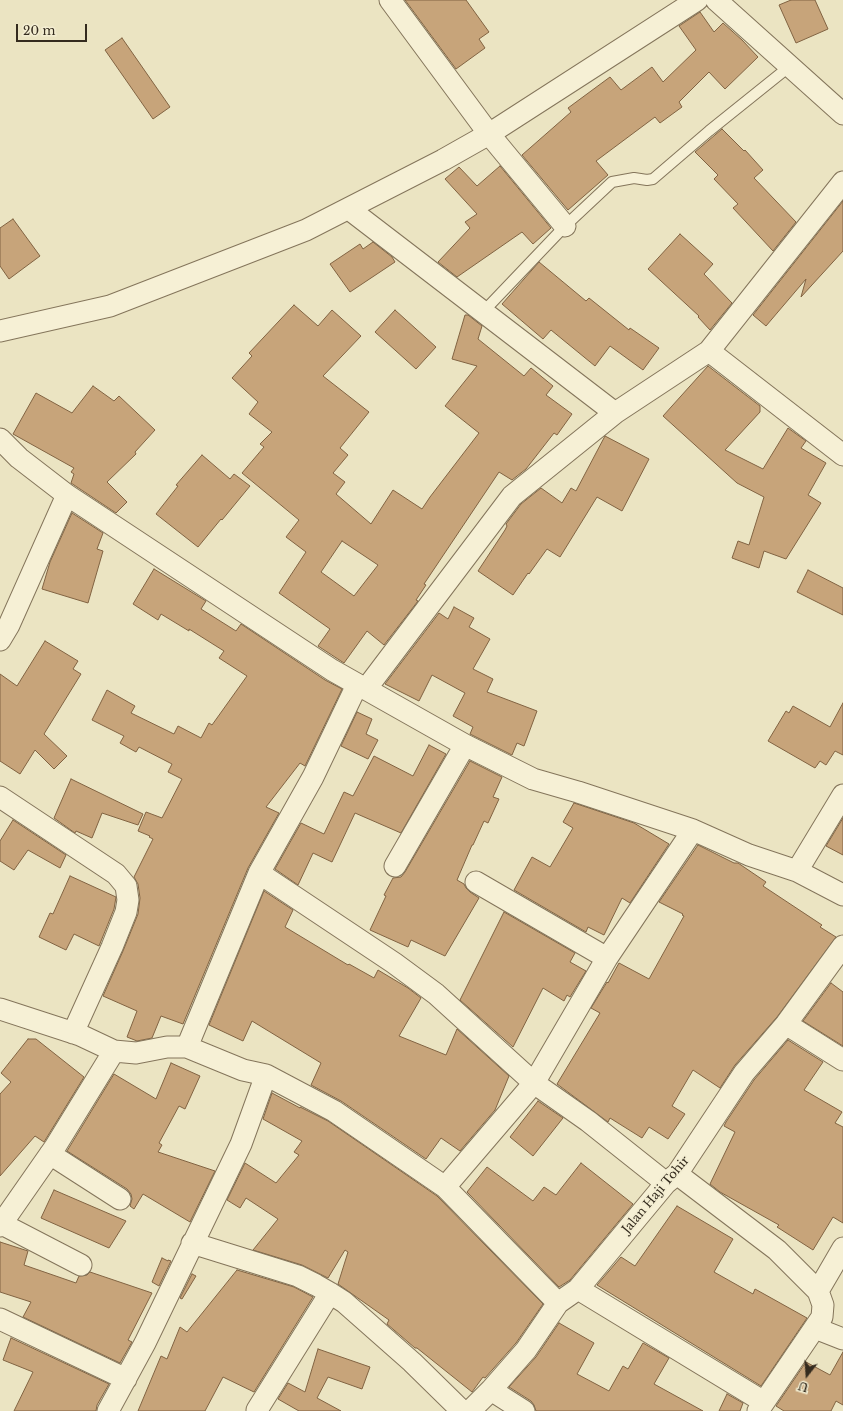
<!DOCTYPE html>
<style>
body{margin:0}
#map{position:relative;width:843px;height:1411px;overflow:hidden;background:#ebe4c2;font-family:"Libre Baskerville",serif}
canvas{display:block}
.north{position:absolute;left:787px;top:1355px;width:40px;height:40px;-webkit-text-stroke:3px #f3edd1;paint-order:stroke;rotate:197deg;font-size:11px;font-weight:700;line-height:16px;text-align:center;color:#342b1e}
.north::after{content:'';display:block;margin:auto;width:14px;height:18px;background:#342b1e;clip-path:polygon(50% 0,100% 100%,50% 72%,0 100%)}
.scale{position:absolute;left:16px;top:24px;width:71px;height:18px;box-sizing:border-box;border:2px solid #342b1e;border-top:0;padding-left:5px;font-size:12px;line-height:14px;white-space:nowrap;color:#342b1e;-webkit-text-stroke:3px #f3edd1;paint-order:stroke}
</style>
<div id="map">
<canvas width="843" height="1411"></canvas>
<div class="north">U</div>
<div class="scale">20 m</div>
</div>
<script>
const ctx = document.querySelector('canvas').getContext('2d');
ctx.lineJoin = 'round';
function fillPath(path, color) { ctx.fillStyle = color; ctx.fill(path, 'evenodd'); }
const poly = rows => new Path2D(rows.map(r => 'M' + r).join(''));
function trace(path, color, width, dash) { ctx.strokeStyle = color; ctx.lineWidth = width; ctx.lineCap = dash ? 'butt' : 'round'; ctx.setLineDash(dash || []); ctx.stroke(path); }
function drawText(font, color, halo, rows, align = 'center') {
  ctx.font = font + ' "Libre Baskerville",serif'; ctx.lineWidth = 3.5; ctx.setLineDash([]); ctx.textBaseline = 'middle'; ctx.strokeStyle = halo; ctx.fillStyle = color; for (const [text, x, y, turn = 0] of rows) {
    ctx.save(); ctx.translate(x, y); ctx.rotate((+turn || 0) * Math.PI / 180); ctx.textAlign = isNaN(turn) ? turn : align; if (halo) ctx.strokeText(text, 0, 0); ctx.fillText(text, 0, 0); ctx.restore();
  }
}
const building = poly([
 [405,0,466,0,489,32,479,39,485,48,456,69,405,0],
 [791,0,815,0,828,29,796,43,779,5,791,0],
 [700,12,714,32,723,23,742,40,758,57,725,89,709,72,679,102,682,107,660,123,655,117,596,161,608,175,568,210,522,155,571,112,568,108,610,77,621,90,652,67,663,82,696,50,679,26,700,12],
 [122,38,170,107,153,119,105,50,122,38],
 [722,129,744,151,745,150,763,170,754,178,796,222,773,251,733,208,738,204,714,179,718,175,695,152,722,129],
 [500,166,551,228,533,244,522,232,457,277,438,262,470,228,465,222,477,214,445,179,459,167,477,186,500,166],
 [843,201,843,251,801,297,806,279,766,326,753,315,843,201],
 [13,219,40,256,9,279,0,266,0,228,13,219],
 [680,234,713,264,704,274,732,303,710,330,698,317,699,316,648,269,680,234],
 [373,242,392,257,395,262,350,292,330,264,360,244,363,249,373,242],
 [539,262,586,301,589,298,629,330,630,328,659,348,643,370,610,346,595,366,551,330,543,339,502,304,539,262],
 [294,305,318,326,332,310,361,336,323,376,369,412,340,448,348,455,333,473,345,482,336,494,371,524,393,490,422,509,430,497,479,433,445,406,477,366,452,359,465,315,468,315,482,326,478,339,524,376,531,368,553,386,546,395,572,414,557,435,554,433,526,469,512,480,499,472,424,584,426,585,416,600,418,601,384,645,367,631,344,663,318,646,330,629,279,593,306,552,286,537,299,520,242,473,264,447,260,444,272,432,249,414,258,402,232,378,252,356,249,353,294,305],
 [342,541,378,565,354,596,321,572,342,541],
 [395,310,436,347,416,369,375,332,395,310],
 [708,366,760,406,760,412,725,450,763,469,788,428,806,441,801,448,826,463,808,495,821,503,786,559,764,551,759,568,732,558,738,541,749,545,764,497,737,483,663,416,708,366],
 [93,386,114,401,119,396,155,430,135,452,136,454,107,482,127,502,116,513,71,483,74,474,71,472,74,468,13,434,36,393,72,413,93,386],
 [605,436,649,459,622,511,597,497,560,557,547,549,529,574,528,573,513,595,478,571,505,530,507,526,506,524,521,504,541,488,562,503,571,488,576,491,605,436],
 [202,455,230,479,234,474,250,486,222,520,221,519,198,547,156,514,178,486,176,485,202,455],
 [72,513,103,533,97,549,103,551,88,603,42,589,50,562,72,513],
 [154,569,206,601,201,609,236,631,241,624,325,680,342,689,305,766,300,763,266,807,279,813,248,868,183,1024,161,1016,152,1038,137,1041,127,1037,137,1011,103,996,123,951,138,914,140,898,138,884,134,877,153,839,149,837,150,836,138,831,146,812,162,818,182,779,168,772,172,764,139,747,136,752,120,743,124,736,92,720,107,690,135,706,131,713,174,734,178,726,201,738,209,723,212,725,247,676,219,658,224,651,189,629,189,631,161,614,158,620,133,604,154,569],
 [808,570,843,588,843,615,797,592,808,570],
 [454,607,474,618,469,627,490,639,473,669,493,679,487,692,537,711,524,746,517,743,512,755,470,734,473,727,453,716,465,693,432,675,419,701,385,684,439,613,448,619,454,607],
 [45,641,78,661,73,669,81,674,44,734,67,756,54,769,35,750,20,774,0,761,0,674,17,686,45,641],
 [843,703,843,755,835,751,826,765,820,761,815,768,768,741,786,711,789,713,793,706,830,727,843,703],
 [357,712,372,719,366,734,378,740,368,759,341,746,357,712],
 [429,745,446,754,401,833,355,813,332,862,313,853,298,885,275,869,301,823,324,834,344,792,353,796,374,756,413,776,429,745],
 [470,761,502,777,493,797,499,799,488,823,484,821,473,845,472,845,457,880,464,884,466,888,470,892,479,898,445,956,411,940,408,947,370,930,386,896,384,895,393,878,401,877,405,872,470,761],
 [71,779,143,814,138,825,102,813,92,838,76,831,75,833,54,818,71,779],
 [574,803,634,823,669,844,630,903,622,898,604,935,588,927,586,932,514,890,532,857,550,867,573,828,563,822,574,803],
 [843,818,843,855,826,846,843,818],
 [13,820,66,855,60,868,28,850,14,870,0,861,0,841,13,820],
 [698,845,734,863,738,863,766,882,763,886,822,925,820,927,836,937,777,1017,735,1065,720,1088,693,1070,672,1106,685,1114,668,1139,649,1127,642,1138,610,1118,608,1122,557,1084,600,1013,591,1008,607,982,608,983,619,963,649,979,684,916,682,915,683,914,659,902,698,845],
 [70,876,116,897,114,909,99,946,74,934,66,950,39,937,50,913,53,914,70,876],
 [264,891,293,910,285,927,348,965,349,964,374,978,378,970,408,988,421,998,399,1036,446,1055,457,1029,509,1076,495,1110,460,1151,441,1138,426,1159,341,1101,311,1085,321,1063,252,1021,243,1041,209,1025,264,891],
 [504,912,575,953,570,962,586,971,570,997,567,995,564,1001,543,988,513,1047,460,1000,504,912],
 [831,983,843,992,843,1046,803,1021,831,983],
 [28,1039,36,1039,84,1077,44,1142,35,1136,0,1176,0,1094,11,1082,1,1073,28,1039],
 [788,1040,823,1062,804,1090,842,1112,835,1123,843,1127,843,1223,833,1217,813,1250,777,1227,779,1225,720,1192,710,1184,735,1132,724,1126,726,1122,754,1080,788,1040],
 [171,1063,200,1076,185,1109,179,1106,159,1143,162,1145,158,1152,215,1171,190,1222,143,1194,134,1209,130,1206,132,1199,131,1194,127,1189,67,1151,114,1074,156,1099,171,1063],
 [272,1093,300,1108,300,1107,328,1121,437,1196,543,1304,516,1343,485,1378,483,1377,472,1392,417,1348,415,1348,387,1324,389,1320,338,1284,348,1252,345,1250,328,1278,302,1265,253,1250,278,1219,246,1198,240,1208,227,1200,245,1163,276,1183,299,1155,294,1152,302,1141,263,1119,272,1093],
 [538,1101,563,1118,533,1156,510,1137,538,1101],
 [581,1163,633,1204,570,1280,559,1287,467,1192,487,1167,533,1201,544,1187,556,1195,581,1163],
 [54,1190,126,1221,109,1248,41,1218,54,1190],
 [677,1206,733,1239,714,1272,753,1294,755,1289,807,1318,761,1386,597,1285,621,1257,635,1266,677,1206],
 [0,1242,28,1251,24,1265,76,1283,79,1276,87,1275,90,1272,152,1293,128,1340,132,1342,120,1363,23,1317,31,1302,0,1292,0,1242],
 [162,1258,168,1261,168,1260,171,1261,159,1286,152,1282,162,1258],
 [237,1270,294,1287,313,1297,254,1392,223,1377,205,1411,138,1411,161,1356,167,1359,180,1327,187,1332,237,1270],
 [192,1274,196,1276,182,1299,180,1298,192,1274],
 [559,1323,594,1343,577,1374,609,1391,623,1366,628,1369,643,1343,669,1358,654,1384,703,1411,536,1411,534,1405,531,1401,509,1387,536,1357,559,1323],
 [11,1338,109,1384,97,1405,96,1411,14,1411,33,1372,3,1360,11,1338],
 [318,1349,370,1367,362,1389,328,1377,317,1398,341,1411,299,1411,278,1399,288,1383,305,1392,318,1349],
 [843,1352,843,1405,836,1401,831,1411,784,1411,776,1406,806,1362,830,1375,843,1352],
 [727,1394,743,1403,740,1411,719,1411,727,1394]
]);
fillPath(building, '#c7a47a');
trace(building, '#816342', 1);
const lane = poly([
 [483,312,565,226,612,182,634,178,647,180,653,179,709,131,790,66]
]);
const street = poly([
 [390,0,489,134,565,226],
 [716,0,843,114],
 [349,209,615,413],
 [0,331,110,306,306,230,443,160,489,134,697,0],
 [709,351,843,455],
 [0,439,19,458,67,495,332,670,465,745,533,779,578,792,693,830,749,855,797,871,843,895],
 [0,640,9,625,67,495],
 [366,689,512,496,615,413,709,351,843,182],
 [0,797,116,874,126,886,128,900,126,912,112,947,73,1033],
 [395,866,465,745],
 [797,871,843,795],
 [259,873,394,963,436,994,534,1083,588,1121,666,1183],
 [476,882,607,958,693,830],
 [0,1009,80,1035,114,1051,136,1053,167,1047,187,1047,243,1070,266,1075,334,1111,445,1187,558,1303],
 [786,1024,843,1060],
 [187,1047,259,873,313,777,357,685],
 [50,1154,120,1199],
 [677,1174,777,1250,818,1291,823,1305,822,1317,758,1411],
 [445,1187,534,1083,607,958],
 [2,1224,81,1265],
 [0,1226,55,1147,114,1051],
 [192,1243,298,1276,316,1285,330,1293,344,1302,412,1362,462,1411],
 [578,1289,764,1402],
 [818,1291,843,1248],
 [0,1319,126,1379],
 [815,1328,843,1339],
 [491,1390,524,1411],
 [257,1410,330,1293],
 [108,1411,145,1343,241,1144,266,1075],
 [470,1411,491,1390,526,1350,558,1303,578,1289,666,1183,677,1174,744,1073,786,1024,843,946]
]);
trace(lane, '#84755b', 12);
trace(street, '#84755b', 23);
trace(lane, '#f6f0d5', 10);
trace(street, '#f6f0d5', 21);
drawText('12px', '#342b1e', '#f3edd1', [
 ["Jalan Haji Tohir",656,1195,-50]
]);
</script>
